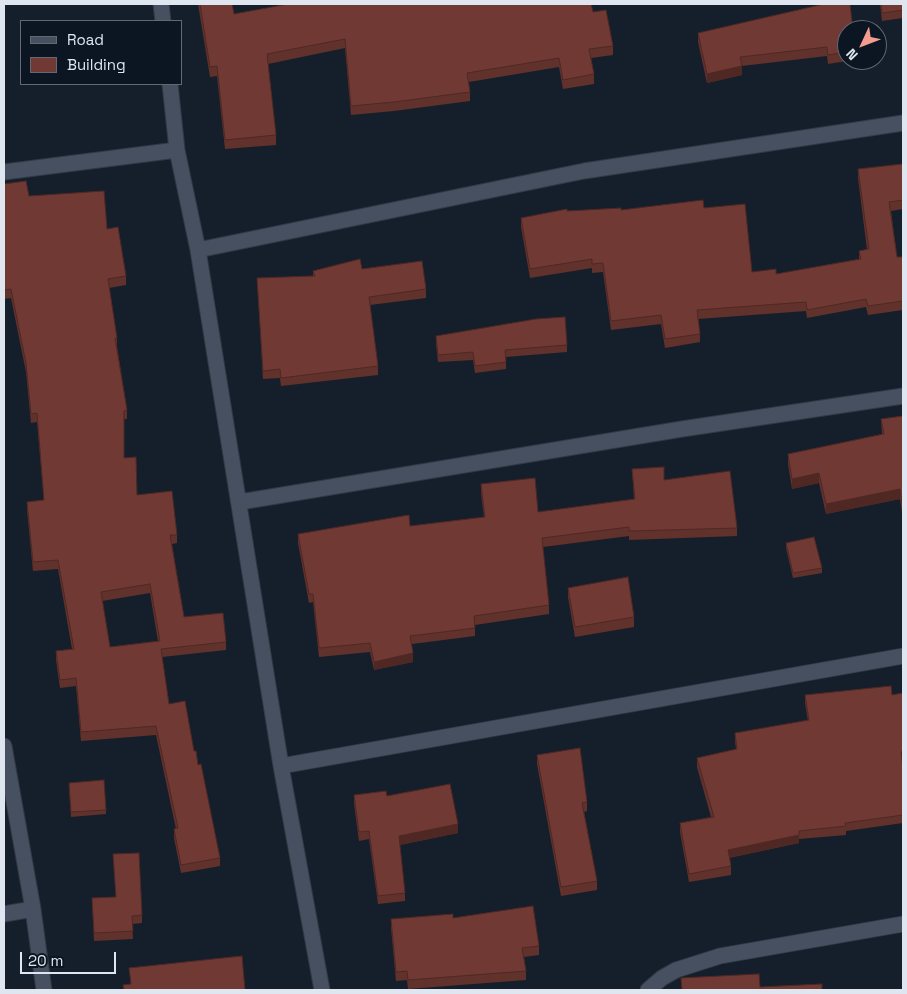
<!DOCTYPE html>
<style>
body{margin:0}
#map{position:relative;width:907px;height:994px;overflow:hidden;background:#151f2c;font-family:"Space Grotesk",sans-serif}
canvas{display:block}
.frame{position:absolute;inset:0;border:5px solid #dfe6ef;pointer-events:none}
.legend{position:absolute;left:20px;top:20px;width:162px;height:65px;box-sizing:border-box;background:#0c1522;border:1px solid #606974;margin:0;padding:6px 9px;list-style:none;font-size:15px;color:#dfe6ef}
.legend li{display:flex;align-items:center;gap:10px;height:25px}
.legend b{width:25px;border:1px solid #606974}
.north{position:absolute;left:837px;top:20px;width:50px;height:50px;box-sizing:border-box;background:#0c1522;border:1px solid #606974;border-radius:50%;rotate:227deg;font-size:14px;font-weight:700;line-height:20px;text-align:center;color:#dfe6ef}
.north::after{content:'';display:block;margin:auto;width:18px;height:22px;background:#f59c90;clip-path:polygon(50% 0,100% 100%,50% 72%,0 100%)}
.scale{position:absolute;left:20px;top:952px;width:96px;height:22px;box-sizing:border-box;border:2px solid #dfe6ef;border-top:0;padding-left:6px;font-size:15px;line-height:18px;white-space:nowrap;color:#dfe6ef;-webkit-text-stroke:4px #0c1522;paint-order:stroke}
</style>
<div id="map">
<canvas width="907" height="994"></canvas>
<div class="frame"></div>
<ul class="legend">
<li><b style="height:6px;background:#465060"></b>Road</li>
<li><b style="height:14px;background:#713933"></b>Building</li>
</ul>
<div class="north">N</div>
<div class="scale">20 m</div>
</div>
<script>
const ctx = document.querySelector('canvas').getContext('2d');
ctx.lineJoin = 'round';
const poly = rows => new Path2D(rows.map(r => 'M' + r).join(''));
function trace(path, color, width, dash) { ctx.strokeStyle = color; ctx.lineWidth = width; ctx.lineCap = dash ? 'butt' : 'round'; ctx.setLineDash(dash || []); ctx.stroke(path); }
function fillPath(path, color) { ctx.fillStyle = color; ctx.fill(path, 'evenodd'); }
const street = poly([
 [161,4,163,21],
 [170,84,177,150,198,250,281,766,322,990],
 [4,172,177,150],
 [198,250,584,171,903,123],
 [240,502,682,429,903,396],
 [4,746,33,909,44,990],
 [281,766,903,656],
 [4,914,33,909],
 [648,990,662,978,676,970,720,956,903,924]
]);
trace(street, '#333944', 17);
trace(street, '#465060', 15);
fillPath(poly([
 [198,4,232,4,234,14,593,12,613,46,613,55,591,58,594,74,594,84,563,89,559,67,469,82,470,92,470,101,394,111,351,115,345,48,268,64,276,135,276,145,225,149,217,76,210,77],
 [880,4,903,4,903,18,882,21],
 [847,30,847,60,854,60,828,64,827,56,742,66,742,75,707,83,698,42,698,33],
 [903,164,903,209,891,211,897,257,903,257,903,310,868,315,866,307,807,318,806,311,698,319,700,334,700,342,665,348,661,324,611,330,603,272,592,273,592,268,530,278,521,227,521,218,567,211,704,208,752,272,776,274,859,259,859,251,867,250,858,178,858,169],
 [4,184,29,196,107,229,126,276,126,285,109,288,117,338,117,346,127,410,127,419,124,419,124,458,137,495,177,535,177,543,172,544,184,617,226,642,226,650,162,657,169,704,194,751,198,765,220,858,220,866,181,873,174,838,174,829,176,829,156,735,81,741,76,686,60,688,56,660,56,651,72,649,58,569,33,571,27,510,27,502,44,500,37,422,31,423,26,372,11,298,4,299],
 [150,593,158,641,110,647,102,601],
 [362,269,426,289,426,298,370,305,378,366,378,375,281,386,280,378,263,379,257,278,313,276,313,271],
 [436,336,567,345,567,352,506,357,506,369,475,373,473,360,438,362,436,344],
 [903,416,903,519,900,499,826,514,819,483,792,489,788,464,788,454,882,434,881,419],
 [632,469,664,480,737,528,737,536,629,540,629,536,543,547,549,605,549,614,475,625,475,636,412,644,413,662,374,670,370,652,319,657,313,602,309,603,298,543,298,534,410,526,484,517,481,493,481,484,538,512,634,499],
 [786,543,822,568,822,573,793,578,786,548],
 [568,588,634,617,634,627,575,637,568,597],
 [903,693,903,760,902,760,903,767,903,823,846,831,846,835,799,839,799,843,729,858,731,866,731,875,689,882,680,832,680,823,711,817,697,767,697,758,736,749,735,741,735,733,808,721,805,703,805,695,892,695],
 [537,755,587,802,587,811,584,812,597,881,597,890,561,896,537,764],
 [69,788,106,810,106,814,71,817],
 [354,795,387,796,458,833,400,845,405,893,405,901,378,904,369,839,359,841,354,804],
 [113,854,142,915,142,923,132,924,133,939,94,941,92,898,116,897],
 [453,918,539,946,539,955,524,957,526,971,526,980,408,989,407,980,396,981,391,928,391,919]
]), '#61312c');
fillPath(poly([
 [742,66,742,75,707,83,707,74],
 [819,473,819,483,792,489,792,479],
 [900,489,900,499,826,514,826,504],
 [413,653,413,662,374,670,374,662],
 [458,824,458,833,399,845,399,836],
 [799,835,799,843,728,858,728,850]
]), '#4f2824');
const building = poly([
 [200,4,232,4,234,14,288,4,591,4,593,12,606,10,613,46,589,49,594,74,563,80,559,58,467,73,470,92,394,102,351,106,345,39,267,54,276,135,225,140,217,66,210,67,200,4],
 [824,4,850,4,853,30,847,30,847,52,828,55,827,47,740,57,742,66,707,74,698,33,824,4],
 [881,4,903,4,903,10,882,13,881,4],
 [903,164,903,200,889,202,897,257,903,257,903,301,868,306,866,299,807,310,806,302,697,310,700,334,665,339,661,315,611,321,603,263,592,264,592,259,530,269,521,218,567,209,567,211,621,208,621,210,703,200,704,208,745,204,752,272,776,269,776,274,861,259,859,251,869,249,858,169,903,164],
 [26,181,29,196,104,191,107,229,118,227,126,276,108,279,117,338,115,338,127,410,124,411,124,458,136,457,137,495,172,491,177,535,170,535,184,617,223,613,226,642,161,649,169,704,185,701,194,751,196,751,198,765,201,764,220,858,181,865,174,829,178,828,156,726,81,732,76,678,60,680,56,651,74,649,58,560,33,562,27,502,44,500,37,413,31,414,26,363,11,289,4,290,4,184,26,181],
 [150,584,160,641,110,647,101,592,150,584],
 [360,259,362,269,422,261,426,289,369,297,378,366,281,378,280,369,263,371,257,278,315,276,313,271,360,259],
 [565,317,567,345,505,350,506,362,475,366,473,352,438,355,436,336,536,319,565,317],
 [903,416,903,509,900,489,826,504,819,473,792,479,788,454,884,434,881,419,903,416],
 [664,467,664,480,730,471,737,528,629,531,629,527,542,538,549,605,474,616,475,628,410,636,413,653,374,662,370,643,319,648,313,594,309,594,298,534,409,515,410,526,485,517,481,484,535,478,538,512,635,499,632,469,664,467],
 [814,537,822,568,793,573,786,543,814,537],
 [628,577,634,617,575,627,568,588,628,577],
 [891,686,892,695,903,693,903,751,901,752,903,767,903,815,845,823,846,826,799,831,799,835,728,850,731,866,689,874,680,823,714,817,697,758,737,749,735,733,809,720,805,695,891,686],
 [580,748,587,802,582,803,597,881,561,887,537,755,580,748],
 [104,780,106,810,71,812,69,783,104,780],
 [450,784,458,824,399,836,405,893,378,896,369,831,359,832,354,795,386,791,387,796,450,784],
 [139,853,142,915,132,916,133,931,94,933,92,898,116,897,113,854,139,853],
 [533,906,539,946,522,948,526,971,408,980,407,971,396,972,391,919,453,914,453,918,533,906],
 [242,956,245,990,124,990,123,985,131,984,129,968,242,956],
 [759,974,760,987,822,984,822,990,682,990,681,978,759,974]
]);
fillPath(building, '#713933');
trace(building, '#4f2824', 1);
</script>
